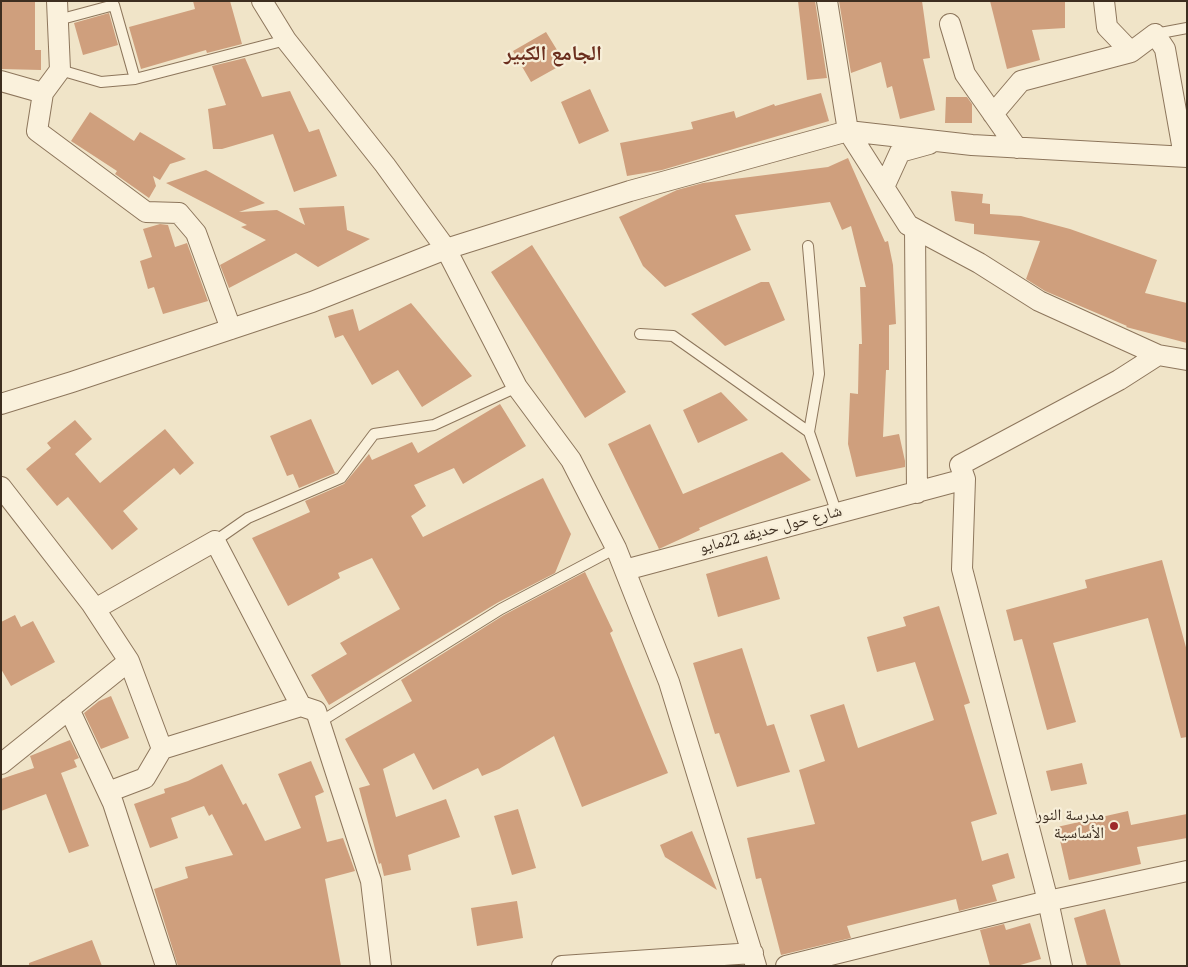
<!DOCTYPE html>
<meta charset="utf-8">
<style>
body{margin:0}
#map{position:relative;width:1188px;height:967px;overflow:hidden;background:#f0e4c8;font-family:Spectral,serif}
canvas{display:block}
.frame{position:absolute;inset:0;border:2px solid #3d2e20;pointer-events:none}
</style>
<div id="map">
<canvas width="1188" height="967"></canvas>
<div class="frame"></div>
</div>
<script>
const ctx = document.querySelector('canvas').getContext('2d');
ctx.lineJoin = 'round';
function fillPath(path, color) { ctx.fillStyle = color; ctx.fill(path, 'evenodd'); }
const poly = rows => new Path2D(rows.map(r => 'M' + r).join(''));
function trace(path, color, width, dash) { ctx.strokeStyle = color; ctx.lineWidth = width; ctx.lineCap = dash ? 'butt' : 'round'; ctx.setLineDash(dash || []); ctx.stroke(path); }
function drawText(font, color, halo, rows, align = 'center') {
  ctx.font = font + ' Spectral,"Noto Naskh Arabic",serif'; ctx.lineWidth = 4.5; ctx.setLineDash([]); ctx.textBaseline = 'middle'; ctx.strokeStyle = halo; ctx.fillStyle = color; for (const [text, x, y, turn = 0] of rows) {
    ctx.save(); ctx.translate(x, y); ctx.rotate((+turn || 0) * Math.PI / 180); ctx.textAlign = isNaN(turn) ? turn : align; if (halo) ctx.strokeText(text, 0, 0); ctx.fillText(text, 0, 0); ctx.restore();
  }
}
fillPath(poly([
 [1,1,35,1,35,50,41,50,41,70,1,69],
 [193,1,230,1,242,44,207,53,206,50,141,69,129,27,195,9],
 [798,1,815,1,827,78,807,80],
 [839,1,922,1,930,58,923,59,935,110,900,119,892,86,887,88,881,62,851,73],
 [990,1,1065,1,1065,28,1032,30,1040,60,1007,69],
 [109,13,118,45,83,55,74,23],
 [546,32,565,63,531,82,513,51],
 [245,58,262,97,290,91,309,132,319,129,337,176,294,192,273,134,222,149,213,149,208,109,226,105,212,66],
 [590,89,609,131,579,144,561,102],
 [821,93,829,121,662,170,627,176,620,143,693,129,691,122,734,111,736,118,774,104,775,106],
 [946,97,967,97,972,104,972,123,945,123],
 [90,112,134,141,140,132,186,159,170,164,160,180,153,176,156,186,149,198,115,174,117,171,71,141],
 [848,158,885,242,888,241,893,265,896,324,889,325,889,370,886,370,883,437,899,434,905,461,905,467,856,477,848,444,850,393,858,394,859,344,862,344,860,287,866,287,851,226,842,230,830,202,735,215,751,250,665,287,643,266,619,217,677,190,703,183,828,167],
 [206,170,265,203,239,212,277,210,305,225,299,208,344,206,347,230,370,239,318,267,296,253,229,288,220,265,266,240,241,227,247,225,166,183],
 [951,191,983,194,982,203,990,204,990,214,1021,216,1070,229,1157,260,1145,293,1187,303,1187,343,1126,327,1127,326,1045,291,1026,279,1040,241,974,234,974,224,955,221],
 [160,224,168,225,175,247,187,243,208,301,163,314,154,287,148,289,140,261,152,257,143,229],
 [532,245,626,392,585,418,491,272],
 [761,282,769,282,785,320,725,346,691,314],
 [411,303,472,376,422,407,398,370,372,385,343,335,335,338,328,316,353,309,359,331],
 [721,392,748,420,698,443,683,410],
 [500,404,526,446,463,484,454,468,414,485,426,506,411,516,423,537,543,478,571,534,555,573,497,603,329,705,311,675,347,654,340,643,400,609,372,558,338,573,340,578,288,606,252,538,310,512,305,501,344,484,369,454,372,460,412,442,418,453],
 [311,419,335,473,299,488,293,474,287,476,270,436],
 [75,420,92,439,75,454,100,483,165,429,194,463,180,475,174,468,123,511,138,529,112,550,68,497,57,506,26,469,51,448,47,443],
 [650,424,683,494,782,452,811,480,699,528,700,530,659,549,608,444],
 [767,556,780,599,718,617,706,574],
 [1162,560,1187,651,1187,737,1181,738,1148,618,1053,643,1076,722,1047,730,1022,639,1014,641,1006,610,1087,588,1085,580],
 [585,572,613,631,610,633,668,773,582,807,554,736,499,769,482,776,478,768,433,790,414,753,383,769,396,817,446,799,460,837,408,855,411,870,384,876,381,863,379,864,359,788,370,785,345,739,412,701,401,680,504,615],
 [939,606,970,703,964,705,997,814,971,822,982,861,1008,853,1015,878,992,885,997,901,959,911,956,899,847,926,851,938,781,955,761,878,756,879,747,838,815,824,799,770,825,761,810,715,844,704,858,748,934,720,915,662,877,672,867,637,906,626,903,617],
 [15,615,21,627,33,621,55,662,11,686,1,669,1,622],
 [742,648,767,726,774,724,790,772,737,787,719,733,715,734,693,663],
 [111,696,129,738,101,749,84,713,99,701],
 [70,740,79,758,74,760,77,767,61,773,89,846,69,853,46,794,1,811,1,779,34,768,30,756],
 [311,761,324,792,315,796,327,842,343,838,355,871,325,879,341,966,178,966,154,889,188,878,185,867,233,855,212,814,209,816,204,806,171,818,178,838,150,848,134,804,165,793,164,789,188,781,222,764,243,805,246,803,265,841,301,828,278,774],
 [1082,763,1087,784,1051,791,1046,771],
 [518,809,536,868,512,875,494,816],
 [1128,811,1131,825,1187,814,1187,838,1137,847,1141,864,1069,880,1057,827],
 [692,831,717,890,665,857,660,845],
 [517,901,523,938,477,946,471,908],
 [1105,909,1121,966,1087,966,1074,918],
 [1030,923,1041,959,1017,966,990,966,980,930,1004,924,1006,930],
 [92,940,102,966,29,966,29,963]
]), '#cf9f7d');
const service = poly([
 [58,20,114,5,135,79],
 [1155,34,1187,28],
 [60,70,101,82,135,79,286,40],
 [808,246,819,374,809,432,837,514],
 [640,334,673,336,809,432],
 [215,541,248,518,341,478,374,434,434,425,517,387],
 [320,722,501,609,616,548]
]);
const minor = poly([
 [262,1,286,40,385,165,446,249,517,387,571,460,616,548,669,682,756,966],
 [827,1,848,131,908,225,979,263,1039,301,1158,355,1187,360],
 [1104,1,1107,27,1131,52,1155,34,1165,49,1184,156],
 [950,24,965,74,1017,148],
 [1,81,43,93,37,131,146,212,179,213,196,233,231,329],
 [43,93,60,70,57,1],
 [993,114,1021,81,1131,52],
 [884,187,900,152,929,144],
 [915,229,917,493],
 [1,404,72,382,312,302,446,249,630,191,848,131,972,145,1187,157],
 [1,487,91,603,129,661,1,764],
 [625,570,965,479],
 [95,609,215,541,301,706,162,749,129,661],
 [301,706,316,711,371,881,381,966],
 [69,709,113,803,166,966],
 [108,792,145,778,162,749],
 [562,966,753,953],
 [786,966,1048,901,1187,871],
 [1062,966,1048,901,962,569,965,479,960,465,1119,380,1158,355]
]);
trace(service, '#8d765c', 12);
trace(minor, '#8d765c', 22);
trace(service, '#faf1dc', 10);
trace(minor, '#faf1dc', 20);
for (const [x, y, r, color] of [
 [1114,826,5,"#9e2a2b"]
]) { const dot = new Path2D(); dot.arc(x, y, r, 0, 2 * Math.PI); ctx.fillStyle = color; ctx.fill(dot); trace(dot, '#f7eed8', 2); }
drawText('16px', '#3d2e20', '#f7eed8', [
 ["شارع حول حديقه 22مايو",771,531,-15]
]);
drawText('16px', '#3d2e20', '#f7eed8', [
 ["مدرسة النور",1104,817],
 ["الأساسية",1104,835]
], 'right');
drawText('bold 21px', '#6b2e1e', '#f7eed8', [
 ["الجامع الكبير",553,56]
]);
</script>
